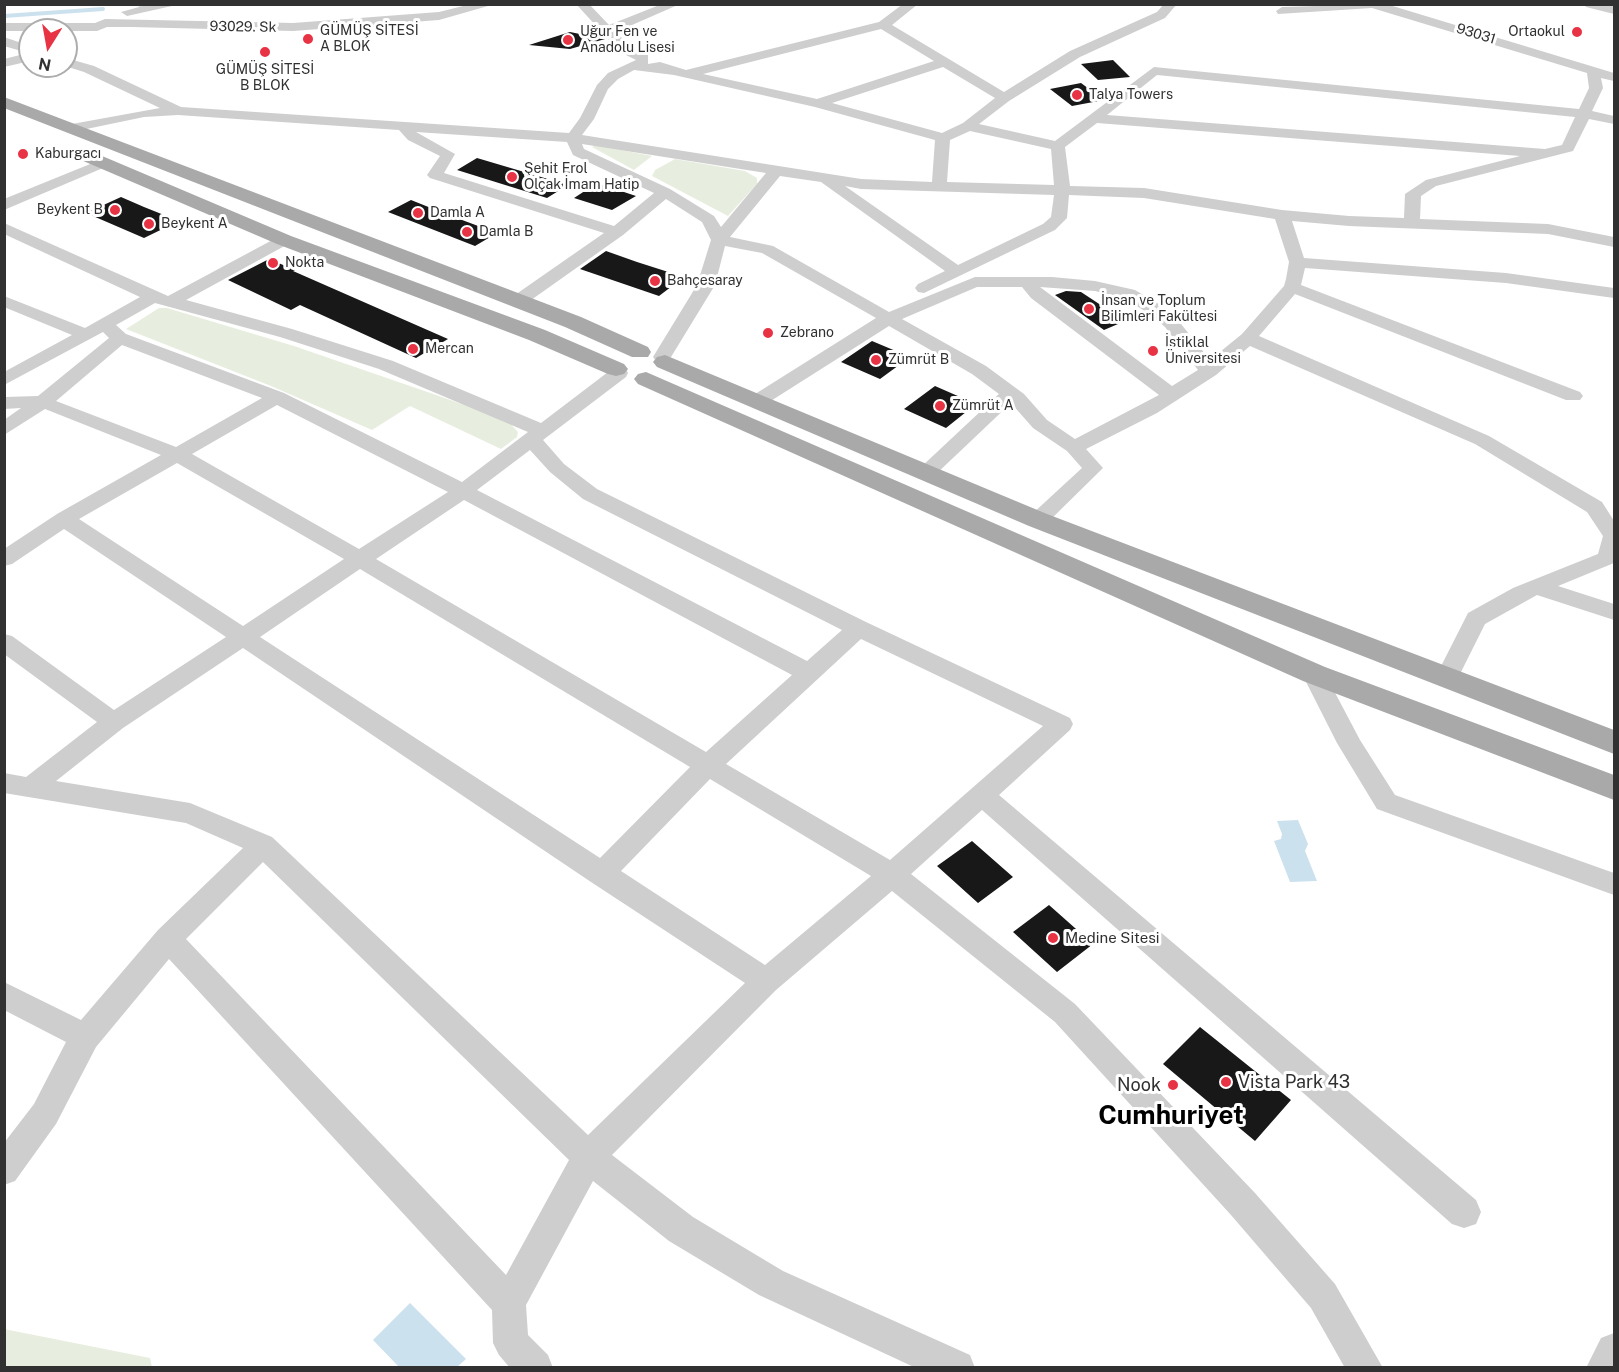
<!DOCTYPE html>
<meta charset="utf-8">
<style>
body{margin:0}
#map{position:relative;width:1619px;height:1372px;overflow:hidden;background:#fff;font-family:"Public Sans",sans-serif}
canvas{display:block}
.frame{position:absolute;inset:0;border:6px solid #313131;pointer-events:none}
.north{position:absolute;left:18px;top:18px;width:60px;height:60px;box-sizing:border-box;background:#fff;border:2px solid #adadad;border-radius:50%;rotate:191deg;font-size:16px;font-weight:700;line-height:24px;text-align:center;color:#313131}
.north::after{content:'';display:block;margin:auto;width:21px;height:27px;background:#e83344;clip-path:polygon(50% 0,100% 100%,50% 72%,0 100%)}
</style>
<div id="map">
<canvas width="1619" height="1372"></canvas>
<div class="frame"></div>
<div class="north">N</div>
</div>
<script>
const ctx = document.querySelector('canvas').getContext('2d');
ctx.lineJoin = 'round';
function fillPath(path, color) { ctx.fillStyle = color; ctx.fill(path, 'evenodd'); }
const poly = rows => new Path2D(rows.map(r => 'M' + r).join(''));
function trace(path, color, width, dash) { ctx.strokeStyle = color; ctx.lineWidth = width; ctx.lineCap = dash ? 'butt' : 'round'; ctx.setLineDash(dash || []); ctx.stroke(path); }
function drawText(font, color, halo, rows, align = 'center') {
  ctx.font = font + ' "Public Sans",sans-serif'; ctx.lineWidth = 6; ctx.setLineDash([]); ctx.textBaseline = 'middle'; ctx.strokeStyle = halo; ctx.fillStyle = color; for (const [text, x, y, turn = 0] of rows) {
    ctx.save(); ctx.translate(x, y); ctx.rotate((+turn || 0) * Math.PI / 180); ctx.textAlign = isNaN(turn) ? turn : align; if (halo) ctx.strokeText(text, 0, 0); ctx.fillText(text, 0, 0); ctx.restore();
  }
}
fillPath(poly([
 [595,145,652,156,634,170,592,147],
 [675,159,745,171,757,178,757,184,728,216,652,176,655,170],
 [159,308,167,308,294,346,442,397,507,420,518,432,517,437,501,449,410,406,372,430,271,386,126,329],
 [4,1329,150,1358,152,1367,5,1367]
]), '#e8eedf');
fillPath(poly([
 [1298,820,1308,844,1305,851,1317,881,1290,882,1274,841,1281,839,1282,834,1277,821],
 [410,1303,466,1359,457,1367,399,1367,373,1340]
]), '#cce1ee');
trace(poly([
 [140,5,146,4],
 [4,16,103,9]
]), '#cce1ee', 4);
fillPath(poly([
 [570,32,605,39,570,49,529,45],
 [1113,60,1130,77,1098,80,1081,64],
 [1081,83,1104,100,1072,106,1050,89],
 [477,158,568,185,547,198,457,170],
 [597,183,636,196,612,210,574,198],
 [121,197,144,207,179,221,144,238,86,213],
 [411,200,446,214,497,233,475,246,388,212],
 [606,251,637,262,684,277,659,296,580,269],
 [269,259,295,270,293,271,448,339,416,358,300,305,291,310,228,280],
 [1066,291,1081,292,1125,321,1104,330,1055,295],
 [872,341,910,357,880,379,841,362],
 [935,386,976,404,946,428,904,409],
 [972,841,1013,877,978,903,937,866],
 [1049,905,1093,944,1057,972,1013,932],
 [1200,1027,1291,1100,1255,1141,1163,1064]
]), '#181818');
fillPath(poly([
 [150,4,181,4,127,16,121,12,150,4],
 [471,4,495,4,439,20,293,31,131,27,107,27,97,31,4,31,4,23,95,23,105,19,293,23,439,12,471,4],
 [576,4,589,4,609,25,662,4,680,4,616,32,630,46,648,55,648,64,660,62,686,70,879,22,903,4,918,4,892,25,1004,92,1070,51,1157,12,1164,4,1177,4,1165,18,1080,57,1009,101,979,124,1055,141,1154,67,1579,109,1589,88,1587,73,1372,8,1278,14,1276,11,1282,7,1386,4,1614,73,1614,81,1601,78,1603,88,1592,111,1614,116,1614,124,1589,119,1573,151,1436,186,1421,196,1420,219,1548,224,1614,237,1614,247,1548,234,1349,226,1292,221,1304,258,1506,273,1614,288,1614,298,1506,283,1305,268,1301,285,1580,392,1583,396,1580,400,1566,400,1295,294,1259,336,1489,436,1602,502,1614,521,1614,563,1558,586,1614,604,1614,620,1537,595,1485,624,1455,684,1447,687,1439,684,1435,678,1468,613,1513,588,1598,554,1603,536,1587,512,1475,444,1250,346,1216,375,1157,413,1086,449,1103,468,1045,525,1038,527,1031,525,1027,520,1031,515,1082,468,1067,451,1033,428,1011,403,934,476,920,476,917,472,920,468,999,394,972,374,889,326,766,404,752,404,749,400,752,396,876,318,762,253,725,246,715,285,671,357,662,363,656,361,653,357,697,285,711,240,702,222,666,199,623,235,524,305,518,306,512,305,509,301,512,297,604,233,430,178,427,175,440,156,408,140,399,130,178,115,144,117,72,132,65,128,72,124,160,108,84,72,65,66,66,58,94,66,181,107,569,133,580,118,597,85,608,73,636,60,620,52,576,4],
 [881,29,934,61,817,99,703,74,881,29],
 [943,67,995,98,963,123,942,133,832,103,943,67],
 [634,70,674,75,815,107,935,140,932,182,861,179,582,135,594,119,608,89,618,79,634,70],
 [1157,75,1575,117,1562,145,1545,149,1107,115,1157,75],
 [1097,123,1520,156,1426,180,1405,194,1404,218,1349,216,1282,210,1144,188,1070,186,1065,147,1097,123],
 [970,131,1051,149,1054,185,947,182,950,140,970,131],
 [416,132,567,142,573,155,654,193,614,226,444,173,455,154,416,132],
 [582,144,766,173,721,227,714,216,670,189,584,149,582,144],
 [780,176,821,182,945,271,918,284,915,288,918,292,924,293,1055,230,1067,218,1069,195,1144,198,1275,219,1289,262,1286,279,1284,286,1242,334,1210,360,1177,319,1162,306,1135,290,1095,281,1052,277,975,277,889,312,773,246,730,237,780,176],
 [845,186,861,189,1054,195,1051,217,1043,224,958,265,845,186],
 [977,287,1022,287,1031,298,1159,395,1075,439,1047,420,1024,394,986,366,902,319,977,287],
 [1040,287,1095,291,1123,298,1150,314,1165,327,1198,370,1172,386,1040,287],
 [1584,4,1614,6,1614,14,1586,7,1584,4],
 [4,37,30,46,30,61,4,67,4,59,28,53,4,46,4,37],
 [105,158,112,162,110,165,4,210,4,199,105,158],
 [4,223,168,296,278,237,290,237,292,240,290,243,186,300,292,329,393,361,541,423,612,369,626,369,628,373,626,377,543,440,564,464,597,489,866,622,1070,718,1073,724,1070,730,999,795,1476,1200,1481,1212,1476,1224,1464,1228,1452,1224,982,810,911,874,1075,1004,1255,1193,1335,1284,1383,1368,1345,1368,1311,1308,1231,1215,1055,1022,892,891,776,990,612,1155,693,1217,783,1271,970,1355,975,1368,916,1368,759,1295,669,1241,593,1181,526,1305,528,1335,548,1355,553,1368,510,1368,499,1355,493,1343,492,1310,169,959,96,1047,56,1124,15,1181,4,1185,4,1143,34,1104,66,1042,4,1010,4,982,81,1020,158,930,243,848,186,823,4,793,4,773,26,777,97,722,4,654,4,634,12,636,114,710,226,637,64,529,12,564,4,566,4,549,57,514,161,455,45,409,4,435,4,420,21,408,4,409,4,397,38,396,109,338,103,332,4,385,4,372,72,335,4,307,4,296,85,328,140,297,4,234,4,223],
 [155,303,280,337,379,369,528,432,462,482,284,393,126,334,116,325,155,303],
 [122,345,262,398,176,447,56,401,122,345],
 [277,405,448,492,359,549,192,454,277,405],
 [530,450,550,472,583,499,842,630,807,661,477,490,530,450],
 [177,463,344,559,243,626,79,519,177,463],
 [464,500,792,675,706,752,376,559,464,500],
 [360,569,690,767,600,858,260,637,360,569],
 [861,639,1043,726,890,860,726,764,861,639],
 [243,648,591,882,745,983,588,1135,272,837,190,803,56,781,123,728,243,648],
 [710,779,871,876,765,965,621,871,710,779],
 [263,862,569,1160,506,1275,186,939,263,862],
 [1314,666,1322,668,1360,740,1395,795,1614,873,1614,895,1377,809,1337,743,1302,674,1306,668,1314,666],
 [1614,1333,1614,1368,1586,1368,1601,1338,1614,1333]
]), '#cecece');
fillPath(poly([
 [4,97,581,317,648,347,651,352,648,357,632,357,565,327,4,108,4,97],
 [88,150,291,236,545,330,624,364,628,369,624,374,616,376,608,374,529,340,277,244,81,160,79,156,88,150],
 [665,355,1047,514,1614,730,1614,754,1029,526,657,367,653,362,657,357,665,355],
 [646,372,1325,667,1614,775,1614,800,1303,681,638,384,634,379,638,374,646,372]
]), '#a9a9a9');
for (const [x, y, r, color] of [
 [1577,32,6,"#e83344"],
 [308,39,6,"#e83344"],
 [568,40,6,"#e83344"],
 [265,52,6,"#e83344"],
 [1077,95,6,"#e83344"],
 [23,154,6,"#e83344"],
 [512,177,6,"#e83344"],
 [115,210,6,"#e83344"],
 [418,213,6,"#e83344"],
 [149,224,6,"#e83344"],
 [467,232,6,"#e83344"],
 [273,263,6,"#e83344"],
 [655,281,6,"#e83344"],
 [1089,309,6,"#e83344"],
 [768,333,6,"#e83344"],
 [413,349,6,"#e83344"],
 [1153,351,6,"#e83344"],
 [876,360,6,"#e83344"],
 [940,406,6,"#e83344"],
 [1053,938,6,"#e83344"],
 [1226,1082,6,"#e83344"],
 [1173,1085,6,"#e83344"]
]) { const dot = new Path2D(); dot.arc(x, y, r, 0, 2 * Math.PI); ctx.fillStyle = color; ctx.fill(dot); trace(dot, '#fff', 2); }
drawText('14px', '#313131', '#fff', [
 ["93029. Sk",243,27,1],
 ["93031",1476,34,17]
]);
drawText('14px', '#313131', '#fff', [
 ["GÜMÜŞ SİTESİ",320,31],
 ["A BLOK",320,47],
 ["Uğur Fen ve",580,32],
 ["Anadolu Lisesi",580,48],
 ["Ortaokul",1565,32,"right"],
 ["GÜMÜŞ SİTESİ",265,70,"center"],
 ["B BLOK",265,86,"center"],
 ["Talya Towers",1089,95],
 ["Kaburgacı",35,154],
 ["Şehit Erol",524,169],
 ["Olçak İmam Hatip",524,185],
 ["Beykent B",103,210,"right"],
 ["Damla A",430,213],
 ["Beykent A",161,224],
 ["Damla B",479,232],
 ["Nokta",285,263],
 ["Bahçesaray",667,281],
 ["İnsan ve Toplum",1101,301],
 ["Bilimleri Fakültesi",1101,317],
 ["Zebrano",780,333],
 ["İstiklal",1165,343],
 ["Üniversitesi",1165,359],
 ["Mercan",425,349],
 ["Zümrüt B",888,360],
 ["Zümrüt A",952,406]
], 'left');
drawText('15px', '#313131', '#fff', [
 ["Medine Sitesi",1065,938]
], 'left');
drawText('18px', '#313131', '#fff', [
 ["Vista Park 43",1238,1082],
 ["Nook",1161,1085,"right"]
], 'left');
drawText('bold 26px', '#000', '#fff', [
 ["Cumhuriyet",1171,1116]
]);
</script>
